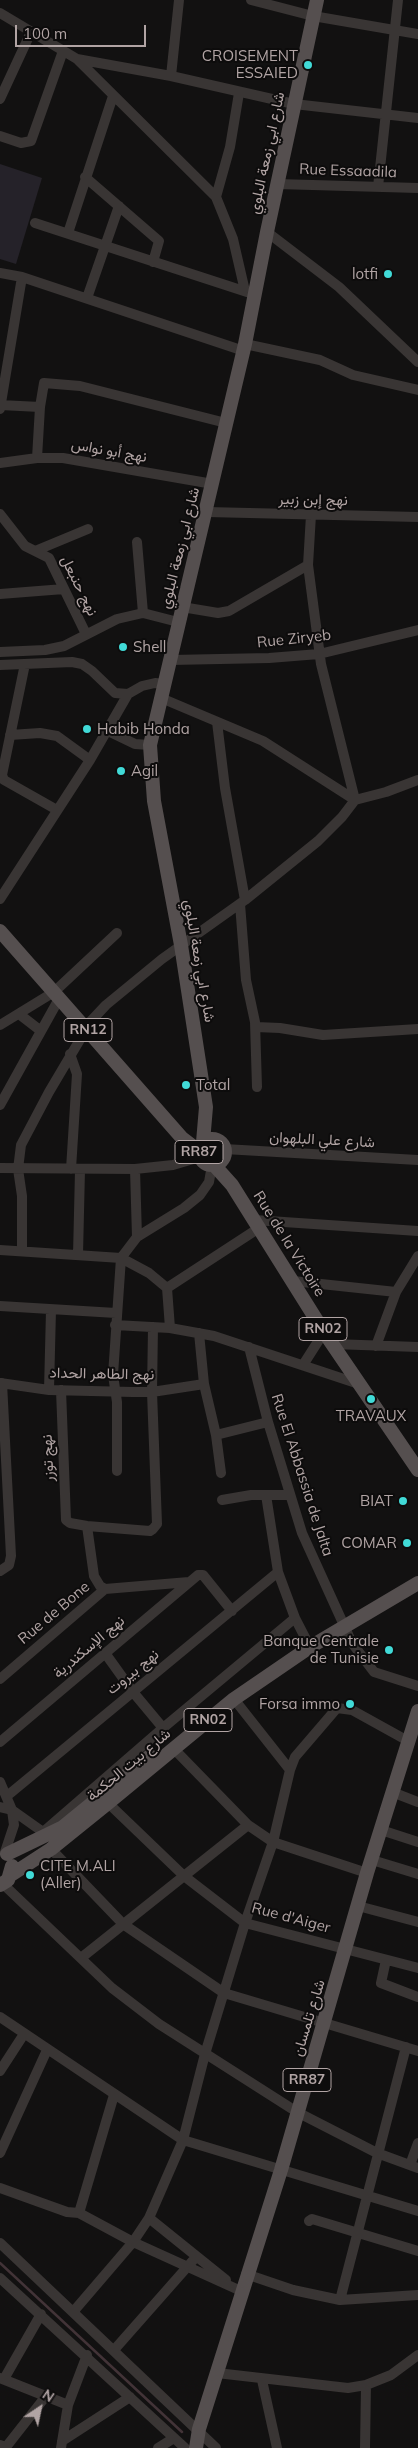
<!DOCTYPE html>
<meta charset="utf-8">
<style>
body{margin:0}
#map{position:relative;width:418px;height:2448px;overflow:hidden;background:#121111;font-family:Mulish,sans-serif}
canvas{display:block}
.north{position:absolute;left:15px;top:2383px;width:50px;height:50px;-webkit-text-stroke:4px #0d0c0c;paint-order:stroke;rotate:34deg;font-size:14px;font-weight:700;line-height:20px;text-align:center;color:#b1a4a4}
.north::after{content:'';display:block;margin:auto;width:18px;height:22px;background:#b1a4a4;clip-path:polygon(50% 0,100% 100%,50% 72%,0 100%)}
.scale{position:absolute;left:15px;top:25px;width:131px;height:22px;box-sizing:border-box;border:2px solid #b1a4a4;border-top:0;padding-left:6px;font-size:15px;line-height:18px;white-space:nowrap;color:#b1a4a4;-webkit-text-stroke:4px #0d0c0c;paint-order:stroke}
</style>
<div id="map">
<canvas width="418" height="2448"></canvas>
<div class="north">N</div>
<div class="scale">100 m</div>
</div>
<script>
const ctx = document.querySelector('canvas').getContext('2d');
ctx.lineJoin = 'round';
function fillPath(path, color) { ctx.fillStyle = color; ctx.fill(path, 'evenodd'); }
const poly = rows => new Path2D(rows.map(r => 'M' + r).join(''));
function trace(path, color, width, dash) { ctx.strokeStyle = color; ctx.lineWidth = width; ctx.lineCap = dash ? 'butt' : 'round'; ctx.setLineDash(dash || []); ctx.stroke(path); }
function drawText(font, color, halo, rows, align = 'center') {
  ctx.font = font + ' Mulish,Vazirmatn,sans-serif'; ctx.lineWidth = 4; ctx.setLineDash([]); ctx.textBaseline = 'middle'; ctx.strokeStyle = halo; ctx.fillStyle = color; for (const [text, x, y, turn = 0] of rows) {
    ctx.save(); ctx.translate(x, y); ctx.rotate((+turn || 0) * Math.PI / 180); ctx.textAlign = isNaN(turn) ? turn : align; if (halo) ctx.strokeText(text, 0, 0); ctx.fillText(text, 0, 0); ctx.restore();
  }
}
fillPath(poly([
 [0,164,42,178,16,264,0,259]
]), '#252229');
trace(poly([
 [0,2263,182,2432]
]), '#423337', 2.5);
trace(poly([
 [251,0,313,16,418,34],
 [0,13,77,59,171,76,294,104,418,118],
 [78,60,216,197,233,239,245,291],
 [171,76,179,0],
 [0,99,31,32],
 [0,136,21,143,31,141,63,51],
 [85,177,159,241,153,262],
 [277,184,418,188],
 [378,187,398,0],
 [216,197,230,147,239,93],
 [35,223,250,293],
 [267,232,339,287,418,362],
 [68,233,113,96],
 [0,273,22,277,244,351],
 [87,298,119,206],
 [245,344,320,360,353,375,418,390],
 [0,405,40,407],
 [0,409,22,277],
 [37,458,40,407,44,383,80,386,226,423],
 [0,463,37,458,63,458,213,484],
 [207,512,418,517],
 [0,514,25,546,49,558,86,634],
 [311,515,308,565,321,664,355,800],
 [137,542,143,613],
 [35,551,88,529],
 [0,594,64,589],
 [182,607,218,613,229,611,308,565],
 [0,652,45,650,64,646,117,619,143,613,178,622],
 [171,660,269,658,319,654,418,630],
 [25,664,2,775,4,780,57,810],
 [0,665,72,662,82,664,92,671,115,693,128,694],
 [161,698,263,741,355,800],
 [217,722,225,788,245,900],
 [108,731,135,744,150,745],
 [10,735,40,733,57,736,90,760],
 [0,899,90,760,128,694,142,686,155,683,165,684],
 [240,904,246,980,255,1022,257,1087],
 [19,1014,41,1031],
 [0,1025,54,992,117,933],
 [256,1027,280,1028,323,1035,418,1029],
 [70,1054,77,1074,71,1169],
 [0,1105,60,997],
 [224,1149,418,1160],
 [0,1168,135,1169,173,1165,200,1157],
 [135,1169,137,1237],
 [254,1220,418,1231],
 [0,1250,121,1258,149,1273,167,1288],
 [22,1251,22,1196,18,1169,21,1145,49,1092,91,1021,106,1005,162,959,245,900,318,841,342,817,355,800,386,792,418,780],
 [78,1255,80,1170],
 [293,1281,396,1292],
 [0,1306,116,1313],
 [115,1325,170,1328,214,1336,359,1384],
 [170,1328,167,1288,259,1228],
 [199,1333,204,1384,216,1435,221,1473],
 [333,1344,418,1347],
 [376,1346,396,1292,418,1256],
 [249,1347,268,1422,302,1533,352,1643,374,1672,418,1686],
 [303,1365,324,1332],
 [0,1383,49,1390,133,1392,152,1392,204,1384],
 [49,1390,51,1310],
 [61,1390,66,1520,70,1523,87,1526,150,1531,153,1529,157,1524,152,1392,153,1327],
 [216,1435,268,1422],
 [117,1471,117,1402,113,1375,121,1258,137,1237,184,1208,200,1195,209,1182,212,1165],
 [266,1495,278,1572,295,1618,310,1647],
 [222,1500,251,1495,290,1495],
 [87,1526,94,1576,100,1586,105,1589,189,1582],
 [0,1571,9,1565,11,1556,2,1383],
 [105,1653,133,1692,163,1728],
 [0,1679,105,1589],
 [234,1699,290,1770],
 [0,1742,198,1575,203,1575,232,1611],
 [174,1749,248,1825,273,1842,367,1873],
 [0,1782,12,1810,14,1825,5,1852],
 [392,1792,418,1802],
 [7,1796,278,1572],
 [108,1803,184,1876,245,1923,418,1968],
 [0,1807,12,1810,43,1832],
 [381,1830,418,1842],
 [42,1833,163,1728,295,1618],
 [51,1849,123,1924,224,1993,418,2051],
 [372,1860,418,1874],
 [3,1884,112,1988,159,2024,297,2112,377,2153,418,2168],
 [358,1906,418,1922],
 [81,1958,248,1825],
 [386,1960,381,1983,418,1997],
 [0,2017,183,2140,418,2211],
 [0,2071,24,2034],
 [0,2153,47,2050],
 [410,2165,418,2143],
 [0,2188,67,2212,79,2213,133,2242,241,2291],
 [79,2213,114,2095],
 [149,2218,226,2280],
 [309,2221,312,2219,418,2251],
 [0,2243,216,2448],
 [246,2274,293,2290,340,2300,418,2295],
 [0,2278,185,2448],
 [340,2300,406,2047],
 [73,2312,133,2242,149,2218,183,2140,205,2054,245,1923,273,1842,290,1770,295,1757,337,1708,352,1710,408,1741],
 [114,2350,196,2257],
 [217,2373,348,2388,366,2385,391,2375,418,2355],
 [0,2378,68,2405],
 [4,2379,41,2314],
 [262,2380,277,2448],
 [62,2441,130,2397],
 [0,2445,6,2447,46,2396],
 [61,2448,68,2405,87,2355],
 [158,2448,174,2438],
 [365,2448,366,2385]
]), '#393534', 10);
trace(poly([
 [0,931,182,1138,199,1151],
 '199 1152a13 13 0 1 1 26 0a13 13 0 1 1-26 0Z',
 [203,1142,206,1107,181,945,154,801,150,745,245,344,267,232,317,0],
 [214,1165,232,1185,324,1332,418,1470],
 [7,1854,63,1827,150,1756],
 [11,1875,51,1849,108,1803,234,1699,310,1647,418,1583],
 [0,1885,8,1880,12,1866],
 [196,2448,199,2429,281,2170,367,1873,418,1711]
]), '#554f4f', 14);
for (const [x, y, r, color] of [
 [308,65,5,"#41dad7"],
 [388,274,5,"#41dad7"],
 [123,647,5,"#41dad7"],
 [87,729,5,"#41dad7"],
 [121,771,5,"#41dad7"],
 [186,1085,5,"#41dad7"],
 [371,1399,5,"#41dad7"],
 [403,1501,5,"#41dad7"],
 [407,1543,5,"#41dad7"],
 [389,1650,5,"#41dad7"],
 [350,1704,5,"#41dad7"],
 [30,1875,5,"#41dad7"]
]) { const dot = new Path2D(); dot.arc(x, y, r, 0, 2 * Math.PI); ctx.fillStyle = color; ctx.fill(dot); trace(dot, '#0d0c0c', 2); }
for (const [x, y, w] of [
 [88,1030,48],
 [199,1152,48],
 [323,1329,48],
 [208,1720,48],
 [307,2080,48]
]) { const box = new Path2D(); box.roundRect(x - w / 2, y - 11.5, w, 23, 4); ctx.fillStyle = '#0d0c0c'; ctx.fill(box); trace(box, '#b1a4a4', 1); }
drawText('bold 14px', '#b1a4a4', null, [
 ["RN12",88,1030],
 ["RR87",199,1152],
 ["RN02",323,1329],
 ["RN02",208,1720],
 ["RR87",307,2080]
]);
drawText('15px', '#b1a4a4', '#0d0c0c', [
 ["CROISEMENT",298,56],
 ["ESSAIED",298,73],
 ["lotfi",378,274],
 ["Shell",133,647,"left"],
 ["Habib Honda",97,729,"left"],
 ["Agil",131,771,"left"],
 ["Total",196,1085,"left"],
 ["TRAVAUX",371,1416,"center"],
 ["BIAT",393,1501],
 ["COMAR",397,1543],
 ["Banque Centrale",379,1641],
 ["de Tunisie",379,1658],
 ["Forsa immo",340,1704],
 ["CITE M.ALI",40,1866,"left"],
 ["(Aller)",40,1883,"left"]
], 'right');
drawText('15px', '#b1a4a4', '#0d0c0c', [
 ["شارع ابي زمعة البلوي",267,153,-78],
 ["Rue Essaadila",348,171,2],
 ["نهج أبو نواس",109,451,10],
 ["نهج إبن زبير",313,500,1],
 ["شارع ابي زمعة البلوي",180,548,-76],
 ["نهج حنبعل",79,586,64],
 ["Rue Ziryeb",294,639,-6],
 ["شارع ابي زمعة البلوي",199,961,80],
 ["شارع علي البلهوان",322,1140,3],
 ["Rue de la Victoire",289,1244,58],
 ["نهج الطاهر الحداد",102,1374,1],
 ["نهج توزر",48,1458,-92],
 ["Rue El Abbassia de Jalta",302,1475,72],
 ["Rue de Bone",54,1613,-40],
 ["نهج الإسكندرية",89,1647,-40],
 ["نهج بيروت",133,1672,-39],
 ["شارع بيت الحكمة",129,1765,-40],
 ["Rue d'Aiger",291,1918,15],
 ["شارع تلمسان",309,2018,-73]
]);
</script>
